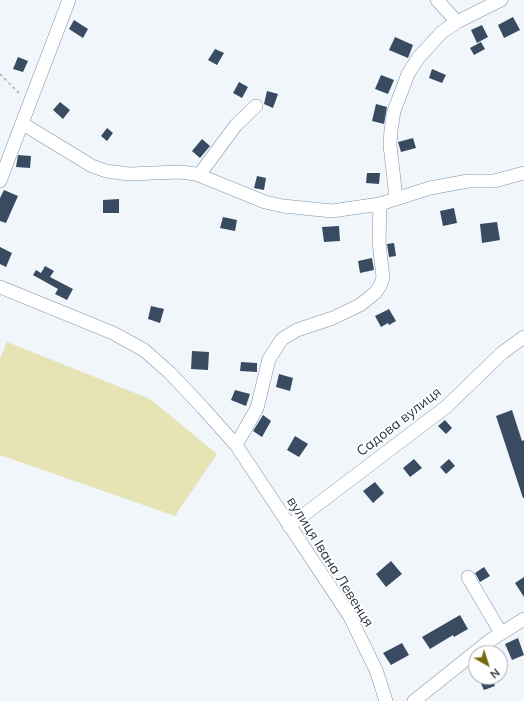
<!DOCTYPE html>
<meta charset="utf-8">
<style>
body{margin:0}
#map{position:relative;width:524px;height:701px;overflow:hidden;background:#f1f6fb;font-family:Mulish,sans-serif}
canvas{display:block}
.north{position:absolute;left:468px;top:645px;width:40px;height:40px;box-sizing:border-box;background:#fff;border:1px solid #abaeb2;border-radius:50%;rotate:141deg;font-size:11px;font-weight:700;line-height:16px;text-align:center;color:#2c343f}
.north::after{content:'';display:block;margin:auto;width:14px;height:18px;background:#746c09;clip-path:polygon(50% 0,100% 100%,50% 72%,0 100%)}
</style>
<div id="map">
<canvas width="524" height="701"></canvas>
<div class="north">N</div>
</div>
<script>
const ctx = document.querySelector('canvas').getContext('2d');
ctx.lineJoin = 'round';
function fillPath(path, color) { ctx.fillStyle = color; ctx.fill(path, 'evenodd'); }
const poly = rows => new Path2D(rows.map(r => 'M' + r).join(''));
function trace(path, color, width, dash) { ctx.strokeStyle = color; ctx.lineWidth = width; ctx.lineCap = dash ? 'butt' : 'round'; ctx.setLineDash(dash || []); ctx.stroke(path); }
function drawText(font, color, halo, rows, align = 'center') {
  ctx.font = font + ' Mulish,sans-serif'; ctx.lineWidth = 4; ctx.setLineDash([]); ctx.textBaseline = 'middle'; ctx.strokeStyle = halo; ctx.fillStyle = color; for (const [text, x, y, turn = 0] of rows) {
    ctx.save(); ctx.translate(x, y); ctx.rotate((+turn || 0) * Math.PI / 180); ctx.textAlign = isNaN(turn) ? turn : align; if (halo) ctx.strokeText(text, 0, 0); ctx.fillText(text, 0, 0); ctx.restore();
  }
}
fillPath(poly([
 [7,342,150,399,217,454,175,516,0,455,0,359]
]), '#e6e3b4');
fillPath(poly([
 [513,17,520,30,504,38,498,25],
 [74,20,88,29,83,38,69,29],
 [482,25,488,37,477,43,471,30],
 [395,37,413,45,408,58,389,50],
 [481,42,485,49,474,55,470,48],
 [215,49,224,53,217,65,208,60],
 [18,57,28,61,23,72,13,69],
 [432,69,446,75,442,83,429,78],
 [381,75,394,80,388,94,375,89],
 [239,82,248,87,242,98,233,93],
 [267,91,278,94,273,108,264,104],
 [60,102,70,110,63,119,53,110],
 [376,104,387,107,384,124,372,121],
 [107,128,113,133,107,141,101,136],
 [413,138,416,148,401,152,398,142],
 [202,139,210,146,200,158,192,151],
 [18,155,31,156,30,168,16,167],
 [367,173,380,173,379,184,366,183],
 [257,176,266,178,264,190,254,188],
 [4,190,18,196,6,223,0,221,0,198],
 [119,199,119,213,103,213,103,200],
 [454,208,457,223,443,226,440,211],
 [223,217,237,220,235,231,220,228],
 [497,222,500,240,482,243,480,224],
 [339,226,340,241,324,242,322,227],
 [394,243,396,256,389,257,387,244],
 [0,247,12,253,6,267,0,264],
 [372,258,374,270,360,273,358,261],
 [45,266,54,271,50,277,73,289,67,300,55,294,58,289,33,275,36,270,41,273],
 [151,306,164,309,160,323,148,319],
 [389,309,396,321,389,325,388,323,381,327,375,316],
 [192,351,209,352,208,370,191,369],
 [241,362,257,363,257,372,240,371],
 [279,374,293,378,290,391,276,387],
 [235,390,250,394,246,406,231,400],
 [512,410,522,441,524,440,524,498,523,498,496,416],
 [263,415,271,421,262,437,253,431],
 [445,420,452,428,446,434,438,426],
 [295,436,308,444,299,457,287,450],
 [414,459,422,468,410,477,403,468],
 [449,459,455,466,446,474,440,467],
 [375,482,384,493,373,503,363,491],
 [391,561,402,574,386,587,376,574],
 [484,567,490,576,480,582,475,573],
 [524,577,524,597,515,583],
 [460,615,468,629,454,637,453,635,430,649,422,637],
 [518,638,524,655,512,660,505,644],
 [402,643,409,655,391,665,383,653],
 [478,677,491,677,495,686,484,690]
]), '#394b61');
const minor = poly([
 [437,0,457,22],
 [23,124,92,166,106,171,129,174,180,172,196,174,265,202,283,206,332,211,380,204,430,188,468,181,494,181,524,173],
 [199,175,236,125,256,106],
 [0,181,69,0],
 [396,198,390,145,391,130,394,111,408,74,418,58,442,32,457,22,501,0],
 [0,287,113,333,144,350,170,373,203,408,236,445,349,615,376,670,386,701],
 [236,445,257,408,269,359,282,339,297,330,333,318,360,305,375,293,380,286,383,278,379,242,380,204],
 [289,526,446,407,502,353,524,337],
 [468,577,501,633],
 [414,701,489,641,524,619]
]);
trace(minor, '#7e93ab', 14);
trace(poly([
 [0,74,21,95]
]), '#aab0b7', 1.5, [3, 3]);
trace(minor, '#fff', 13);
drawText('14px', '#2c343f', '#fff', [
 ["Садова вулиця",399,422,-38],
 ["вулиця Івана Левенця",330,562,58]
]);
</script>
